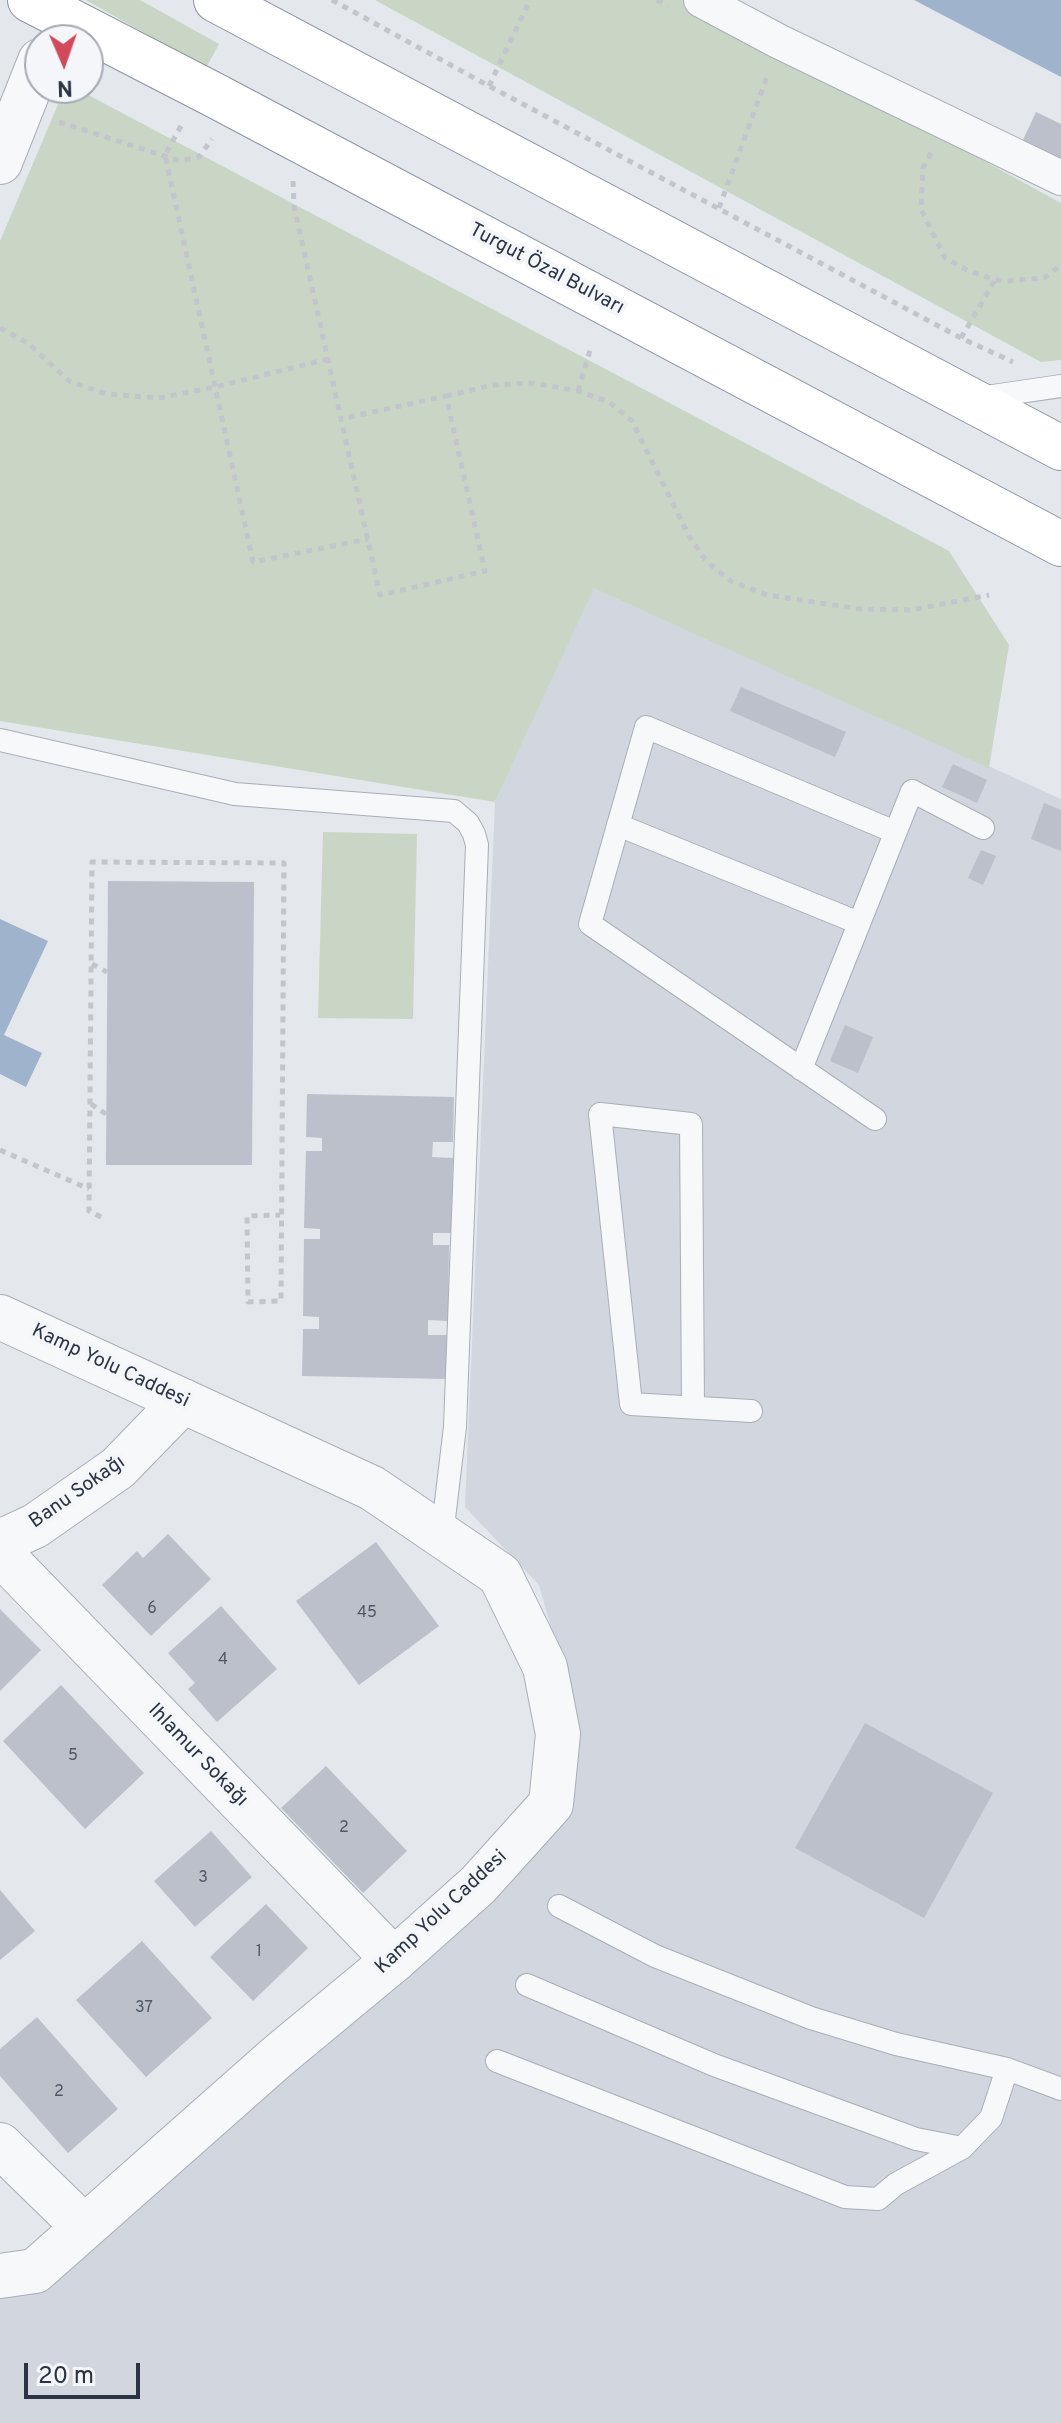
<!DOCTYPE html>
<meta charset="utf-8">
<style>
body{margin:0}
#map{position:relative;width:1061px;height:2423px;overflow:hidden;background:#e4e7ec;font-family:Overpass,sans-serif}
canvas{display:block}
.north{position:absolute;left:24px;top:24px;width:80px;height:80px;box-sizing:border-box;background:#f4f6f9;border:2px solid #a4a8b1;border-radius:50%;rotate:178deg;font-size:22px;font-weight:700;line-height:32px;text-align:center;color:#2b3445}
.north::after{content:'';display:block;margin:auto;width:28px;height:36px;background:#d1495b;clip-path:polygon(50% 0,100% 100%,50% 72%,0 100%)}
.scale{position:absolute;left:24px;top:2363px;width:116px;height:36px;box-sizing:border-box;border:4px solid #2b3445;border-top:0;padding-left:10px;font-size:24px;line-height:28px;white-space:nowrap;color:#2b3445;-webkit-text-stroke:6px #f4f6f9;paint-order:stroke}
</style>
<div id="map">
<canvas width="1061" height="2423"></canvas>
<div class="north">N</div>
<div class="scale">20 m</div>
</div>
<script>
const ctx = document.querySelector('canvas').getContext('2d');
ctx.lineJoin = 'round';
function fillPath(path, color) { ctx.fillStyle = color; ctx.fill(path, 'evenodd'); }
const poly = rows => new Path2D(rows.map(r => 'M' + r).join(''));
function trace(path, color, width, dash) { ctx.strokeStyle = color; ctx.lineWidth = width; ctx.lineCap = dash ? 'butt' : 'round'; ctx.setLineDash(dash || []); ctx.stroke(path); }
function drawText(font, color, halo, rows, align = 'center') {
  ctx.font = font + ' Overpass,sans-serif'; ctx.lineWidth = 8; ctx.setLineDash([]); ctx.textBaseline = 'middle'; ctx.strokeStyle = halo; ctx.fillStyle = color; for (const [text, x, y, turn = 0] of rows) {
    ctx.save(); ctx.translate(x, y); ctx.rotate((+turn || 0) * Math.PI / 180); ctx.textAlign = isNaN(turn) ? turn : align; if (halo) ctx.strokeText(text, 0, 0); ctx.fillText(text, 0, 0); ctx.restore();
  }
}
fillPath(poly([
 [594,587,1061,799,1061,2423,0,2423,0,2287,564,1811,581,1734,539,1585,465,1507,495,802]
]), '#d2d6de');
fillPath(poly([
 [86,0,140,0,219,44,206,68],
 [375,0,689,0,1061,203,1061,360,1041,362],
 [65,88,75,88,949,551,1009,645,989,768,594,588,495,802,0,721,0,241],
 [323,832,417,834,413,1019,318,1018]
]), '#c9d6c5');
fillPath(poly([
 [914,0,1061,0,1061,77],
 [0,919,48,941,4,1035,42,1053,26,1087,0,1074]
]), '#9fb4cc');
fillPath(poly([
 [1036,112,1061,124,1061,161,1022,142],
 [741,687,846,732,835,757,730,711],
 [953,764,987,780,977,803,942,787],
 [1044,803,1061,810,1061,851,1031,839],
 [981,850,996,856,983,885,968,878],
 [108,881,254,882,252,1165,106,1165],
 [845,1025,873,1037,858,1073,830,1061],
 [307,1094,454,1097,453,1142,433,1142,432,1157,453,1158,451,1233,433,1233,433,1245,449,1245,448,1321,428,1320,428,1335,447,1335,446,1379,302,1376,303,1329,319,1329,319,1317,303,1316,304,1239,320,1239,320,1229,304,1228,306,1151,322,1151,322,1138,306,1137],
 [168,1534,211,1579,151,1636,102,1585,137,1551,143,1558],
 [376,1542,439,1626,359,1685,296,1601],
 [221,1606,277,1669,217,1722,188,1689,195,1683,168,1653],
 [0,1609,41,1650,0,1691],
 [61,1685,144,1773,85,1829,3,1741],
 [865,1723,993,1793,924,1918,795,1848],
 [326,1766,407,1851,363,1893,281,1808],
 [211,1831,252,1877,195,1927,154,1881],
 [0,1890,35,1931,0,1960],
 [266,1904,308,1948,253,2001,210,1957],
 [142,1941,212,2018,146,2077,76,2000],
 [37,2017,118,2109,68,2153,0,2076,0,2049]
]), '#bbc0ca');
const service = poly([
 [979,398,1061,386],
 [0,740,235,794,454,811,468,823,474,834,477,845,455,1427,442,1535],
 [618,825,859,923],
 [801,1069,912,791,983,828],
 [875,1119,590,924,646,727,895,832],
 [693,1407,691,1124,600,1114,631,1404,751,1411],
 [559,1906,655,1956,811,2018,896,2044,1007,2069,1061,2089],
 [527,1985,714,2065,916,2139,962,2148],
 [497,2061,845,2197,878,2199,896,2184,962,2148,991,2118,1007,2069]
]);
const pedestrian = poly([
 [701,0,778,41,1061,178]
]);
const minor = poly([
 [0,1542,35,1526,118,1468,183,1401],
 [0,1553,394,1960],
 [0,2145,84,2227]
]);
const tertiary = poly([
 [0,162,40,61],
 [0,1317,372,1488,500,1575,545,1667,558,1734,551,1804,478,1885,394,1960,277,2057,35,2271,0,2276]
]);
const trunk = poly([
 [30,0,218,97,1061,544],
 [216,0,1061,448]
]);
trace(service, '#a9aeb7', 24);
trace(pedestrian, '#a9aeb7', 36);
trace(minor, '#a9aeb7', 46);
trace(tertiary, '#a9aeb7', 46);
trace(trunk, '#8b94a3', 46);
trace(poly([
 [332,0,489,86,961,338,1013,362],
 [657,0,668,6],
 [489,86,530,0],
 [59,122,180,161,199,157,212,139],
 [181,126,165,155,253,562,368,539],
 [931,153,923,168,921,209,945,258,967,270,995,280,1007,281,1044,278,1061,265],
 [293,181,294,206,341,419,380,595,485,571,446,396,341,419],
 [719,208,768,74],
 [0,328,28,343,69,381,106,394,159,398,215,387,328,359],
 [961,338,995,280],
 [578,391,591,347],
 [446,396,493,385,533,383,578,391,609,402,632,421,689,536,707,562,731,581,767,595,860,609,911,610,989,595],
 [92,964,107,972],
 [91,1104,106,1114],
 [0,1150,89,1189],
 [101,1217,89,1211,92,862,284,863,281,1301,248,1302,247,1216,280,1215]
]), '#c2c5cb', 5, [6, 6]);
trace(service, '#f7f8fa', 22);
trace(pedestrian, '#f7f8fa', 34);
trace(minor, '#f7f8fa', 44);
trace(tertiary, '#f7f8fa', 44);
trace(trunk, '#fff', 44);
drawText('16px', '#4f5766', null, [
 ["6",152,1610],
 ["45",367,1614],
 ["4",223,1661],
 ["5",73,1757],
 ["2",344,1829],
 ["3",203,1879],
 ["1",259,1953],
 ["37",144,2009],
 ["2",59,2093]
]);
drawText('20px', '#2b3445', '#f4f6f9', [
 ["Turgut Özal Bulvarı",546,270,28],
 ["Kamp Yolu Caddesi",110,1367,25],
 ["Banu Sokağı",78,1493,-35],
 ["Ihlamur Sokağı",197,1756,46],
 ["Kamp Yolu Caddesi",442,1913,-43]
]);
</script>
